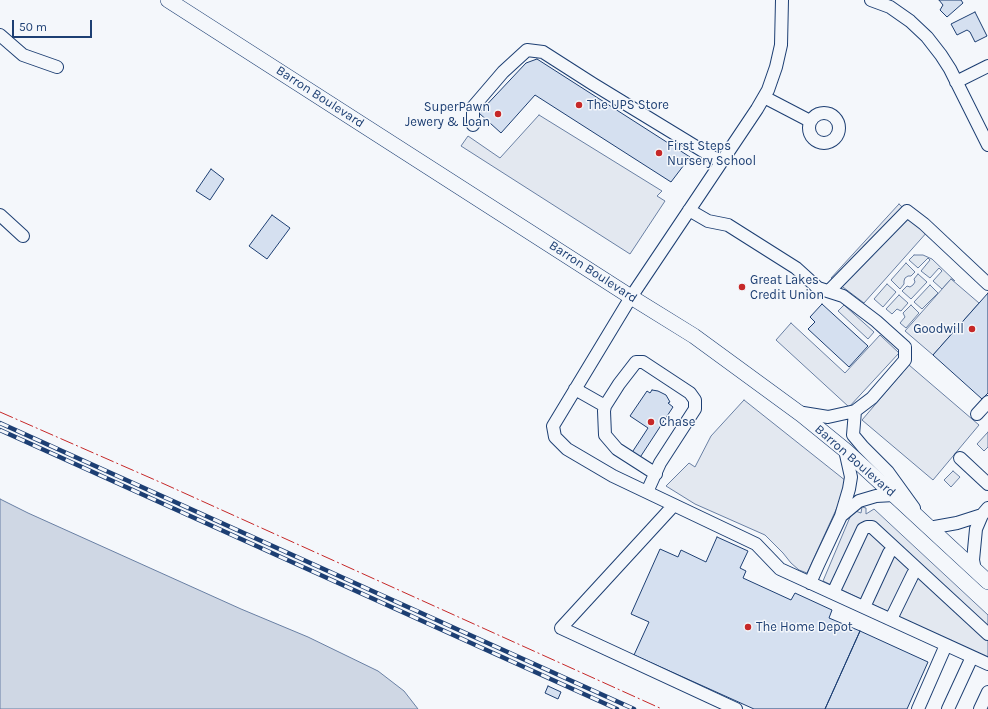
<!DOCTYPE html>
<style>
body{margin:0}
#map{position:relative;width:988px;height:709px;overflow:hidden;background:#f4f7fb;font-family:Karla,sans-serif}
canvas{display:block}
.scale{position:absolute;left:12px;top:20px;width:80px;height:18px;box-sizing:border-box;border:2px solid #1d3f73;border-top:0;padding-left:5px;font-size:12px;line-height:14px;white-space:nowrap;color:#1d3f73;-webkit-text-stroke:3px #f4f7fb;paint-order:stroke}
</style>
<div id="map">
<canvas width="988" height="709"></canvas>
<div class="scale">50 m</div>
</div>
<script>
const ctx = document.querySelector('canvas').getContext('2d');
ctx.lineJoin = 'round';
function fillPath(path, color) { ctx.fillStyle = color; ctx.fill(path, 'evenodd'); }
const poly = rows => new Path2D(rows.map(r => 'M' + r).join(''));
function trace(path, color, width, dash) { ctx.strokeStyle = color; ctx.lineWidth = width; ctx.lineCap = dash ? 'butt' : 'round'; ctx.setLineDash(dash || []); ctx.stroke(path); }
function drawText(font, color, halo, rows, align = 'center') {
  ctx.font = font + ' Karla,sans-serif'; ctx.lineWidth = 3; ctx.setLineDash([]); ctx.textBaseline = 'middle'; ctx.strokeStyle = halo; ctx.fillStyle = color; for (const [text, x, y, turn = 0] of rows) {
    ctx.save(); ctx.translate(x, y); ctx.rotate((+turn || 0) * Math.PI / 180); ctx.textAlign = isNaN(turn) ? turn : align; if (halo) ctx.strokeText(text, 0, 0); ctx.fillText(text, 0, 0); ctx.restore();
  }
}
const green = poly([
 [914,255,923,255,932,259,955,281,951,279,942,289,933,281,942,271,939,268,930,278,921,271,930,260,928,258,918,268,909,260,914,255],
 [906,263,915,272,911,276,908,276,905,278,904,281,904,284,900,289,891,280,906,263],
 [918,274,927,282,911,299,902,291,907,286,910,287,913,285,915,282,914,279,918,274],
 [887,284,896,292,883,307,874,299,887,284],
 [930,285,938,293,922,309,914,302,930,285],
 [899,295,908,303,901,311,897,309,892,314,886,309,899,295],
 [911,305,919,313,906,328,900,323,905,317,903,313,911,305]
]);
fillPath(green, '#e3e9f0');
trace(green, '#687fa3', 1);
const parking = poly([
 [539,115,662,191,657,196,665,201,630,254,461,146,468,136,500,158,539,115],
 [899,204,928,231,864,303,831,278,899,204],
 [951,279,979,303,933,355,905,331,951,279],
 [844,305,874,332,868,339,838,311,844,305],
 [791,323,845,373,880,335,899,353,849,407,776,340,791,323],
 [909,365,979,425,933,480,862,420,909,365],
 [744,400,846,481,840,501,807,573,799,570,791,563,783,553,765,535,695,504,666,486,689,463,695,467,711,436,744,400],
 [988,432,988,447,984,451,977,444,988,432],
 [953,471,960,477,951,487,944,480,953,471],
 [862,507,866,508,866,514,874,509,988,615,988,659,823,581,853,510,861,513,862,507]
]);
fillPath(parking, '#e3e8f0');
trace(parking, '#687fa3', 1);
const water = poly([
 [0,499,28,513,241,609,308,637,378,671,404,691,418,709,0,709,0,499]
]);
fillPath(water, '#cfd7e4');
trace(water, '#687fa3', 1);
const building = poly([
 [939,0,961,0,963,3,947,17,940,10,943,5,939,0],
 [975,12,987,36,975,42,970,32,967,30,957,35,951,24,975,12],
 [537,59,690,157,671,182,535,95,501,133,479,113,526,63,537,59],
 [211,169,224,179,210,200,196,191,211,169],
 [272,215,290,228,267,259,249,246,272,215],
 [988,293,988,393,982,399,933,355,988,293],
 [822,304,868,346,849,367,808,329,815,322,810,317,822,304],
 [652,390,658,391,666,395,670,402,668,403,673,407,639,459,631,454,648,428,630,416,647,391,650,393,652,390],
 [717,537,748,551,740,568,746,571,743,578,791,600,795,593,832,610,829,618,860,631,825,709,754,709,634,655,649,622,631,614,660,549,678,557,681,550,706,562,717,537],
 [860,631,928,662,907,709,825,709,860,631],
 [548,686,561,692,558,699,545,693,548,686]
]);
fillPath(building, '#d5e0f0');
trace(building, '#1d3f73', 1);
const minor = poly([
 [782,0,781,45,776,67,768,90,757,109,631,297,553,426,555,437,567,449,613,476,756,544,780,569,988,664],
 [871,0,890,7,910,21,927,37,941,55,950,69,988,145],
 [0,35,23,55,57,67],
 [956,82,988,66],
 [764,97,810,121],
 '809 128a15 15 0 1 1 30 0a15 15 0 1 1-30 0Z',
 [473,125,473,107,503,72,527,50,543,52,593,84,721,162],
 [689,210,708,221,728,225,796,268,818,288,843,296,876,321,905,347,905,360,872,398,855,411,828,417,797,412],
 [0,215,23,236],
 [829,291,907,211,924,224,988,284],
 [575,389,605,406],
 [855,411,853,435,863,447,888,472,914,508],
 [977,414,988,402],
 [960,458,988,484],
 [647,492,660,463,695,409,695,400,690,393,643,362,636,362,619,384,605,406,604,411,605,435,617,449,656,474],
 [674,505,561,628,736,709],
 [841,516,859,501,876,496,894,495],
 [929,528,957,523,982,515],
 [975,570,973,560,976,529,982,515,988,508],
 [810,583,818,565,841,516,849,489,851,477,845,450],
 [833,593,863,529,867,527,872,527,988,634],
 [864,607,889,553,894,548],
 [891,619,913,574,917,569],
 [918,709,946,645],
 [948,709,972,657],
 [980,709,988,692]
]);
const major = poly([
 [168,0,631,297,694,336,802,415,845,450,894,495,988,582]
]);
trace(minor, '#1d3f73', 14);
trace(major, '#1d3f73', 16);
trace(minor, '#f4f7fb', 12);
trace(major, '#f4f7fb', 15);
const rail = poly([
 [0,423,634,709],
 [0,430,617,709]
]);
trace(rail, '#1d3f73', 4.5);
trace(rail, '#f4f7fb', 3, [9]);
trace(poly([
 [0,412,162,483,662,709]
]), '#c62828', 1, [14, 3, 2, 3]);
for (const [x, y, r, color] of [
 [579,105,4,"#c62828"],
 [498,114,4,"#c62828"],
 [659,153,4,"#c62828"],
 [742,287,4,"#c62828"],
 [972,329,4,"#c62828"],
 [651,422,4,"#c62828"],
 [748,627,4,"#c62828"]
]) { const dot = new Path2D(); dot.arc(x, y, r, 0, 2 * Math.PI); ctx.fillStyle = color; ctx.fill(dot); trace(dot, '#f4f7fb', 1.5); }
drawText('13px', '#1d3f73', '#f4f7fb', [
 ["Barron Boulevard",320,97,33],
 ["Barron Boulevard",593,272,33],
 ["Barron Boulevard",855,461,41]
]);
drawText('13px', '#1d3f73', '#f4f7fb', [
 ["The UPS Store",587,105],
 ["SuperPawn",490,107,"right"],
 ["Jewery & Loan",490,122,"right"],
 ["First Steps",667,146],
 ["Nursery School",667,161],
 ["Great Lakes",750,280],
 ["Credit Union",750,295],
 ["Goodwill",964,329,"right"],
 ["Chase",659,422],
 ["The Home Depot",756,627]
], 'left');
</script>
